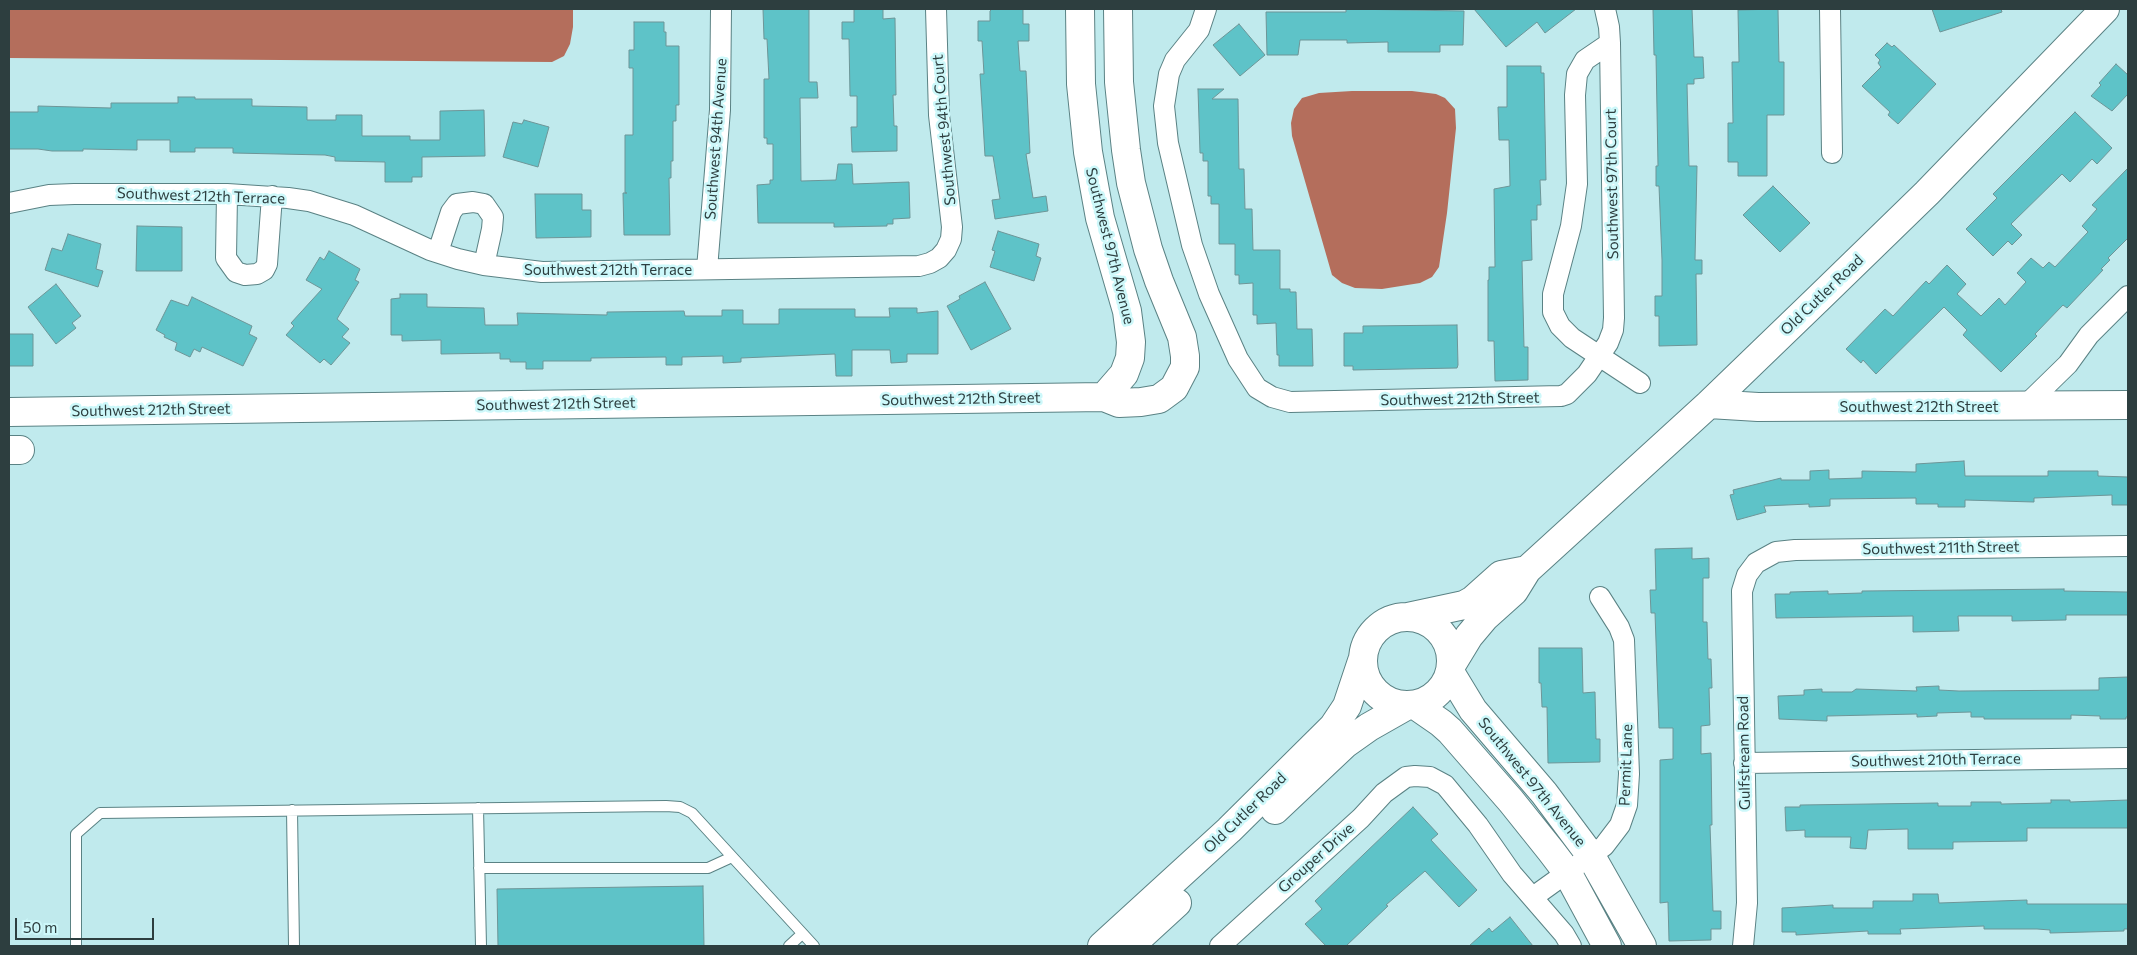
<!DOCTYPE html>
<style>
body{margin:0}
#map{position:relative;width:2137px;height:955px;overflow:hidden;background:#c0eaed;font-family:Commissioner,sans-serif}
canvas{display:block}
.frame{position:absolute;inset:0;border:10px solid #2d3e3f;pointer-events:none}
.scale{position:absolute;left:15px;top:918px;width:139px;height:22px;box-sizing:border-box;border:2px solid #2d3e3f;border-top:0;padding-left:6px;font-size:15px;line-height:18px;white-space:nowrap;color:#2d3e3f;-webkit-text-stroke:4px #cdf8fa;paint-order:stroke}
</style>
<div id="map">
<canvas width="2137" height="955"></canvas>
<div class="frame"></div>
<div class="scale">50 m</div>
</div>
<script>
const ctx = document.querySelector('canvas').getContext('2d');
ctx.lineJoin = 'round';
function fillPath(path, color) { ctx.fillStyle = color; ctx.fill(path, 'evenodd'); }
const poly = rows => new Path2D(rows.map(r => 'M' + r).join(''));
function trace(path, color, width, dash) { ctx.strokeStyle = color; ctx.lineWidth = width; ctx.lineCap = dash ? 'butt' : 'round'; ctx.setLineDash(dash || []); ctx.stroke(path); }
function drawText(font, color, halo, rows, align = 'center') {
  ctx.font = font + ' Commissioner,sans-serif'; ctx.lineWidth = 5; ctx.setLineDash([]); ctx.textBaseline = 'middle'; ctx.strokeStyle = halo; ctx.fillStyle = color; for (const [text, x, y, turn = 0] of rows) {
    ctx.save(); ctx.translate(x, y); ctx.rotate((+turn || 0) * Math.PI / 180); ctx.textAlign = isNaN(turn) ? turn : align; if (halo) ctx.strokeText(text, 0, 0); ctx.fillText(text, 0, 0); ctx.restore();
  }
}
fillPath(poly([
 [9,9,573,9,573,27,570,44,564,56,552,62,9,58],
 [1352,91,1412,91,1436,94,1445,98,1455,109,1456,128,1447,213,1439,267,1432,277,1420,283,1382,289,1355,288,1342,283,1332,275,1292,136,1291,123,1294,109,1302,98,1319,93]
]), '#b46e5c');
const building = poly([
 [763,9,809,9,809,82,817,82,818,98,800,98,801,181,836,180,838,164,852,164,853,184,909,182,910,218,893,219,893,224,887,224,887,226,834,227,834,223,758,223,757,185,770,184,770,180,773,180,773,144,767,144,767,138,764,138,764,79,769,79,767,39,764,39,763,9],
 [854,9,883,9,883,19,895,18,896,95,893,95,894,126,897,126,897,151,852,152,851,127,857,127,857,96,850,96,849,39,842,39,842,22,854,22,854,9],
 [992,9,1023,9,1023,24,1029,24,1029,41,1018,41,1020,71,1026,71,1030,153,1026,154,1033,198,1046,196,1048,211,995,219,992,200,1000,199,993,156,985,156,980,74,984,74,982,41,978,41,978,21,990,21,990,11,992,9],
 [1346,9,1464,11,1463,45,1440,45,1440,52,1388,52,1388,42,1347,43,1347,40,1300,40,1298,55,1267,55,1266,12,1346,12,1346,9],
 [1474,9,1576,9,1545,33,1537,22,1506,47,1474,9],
 [1653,9,1692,9,1694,57,1703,57,1704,78,1694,79,1694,84,1687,84,1689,166,1697,166,1695,260,1702,260,1702,274,1696,274,1697,345,1659,346,1659,316,1655,316,1655,296,1662,296,1662,260,1659,186,1656,186,1656,166,1658,166,1656,55,1654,55,1653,9],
 [1778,9,1779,62,1784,62,1784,115,1767,115,1767,176,1738,176,1738,162,1728,162,1728,123,1733,123,1732,62,1739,62,1738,10,1778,9],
 [1932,9,2001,9,2002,12,1940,32,1932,9],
 [634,22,664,22,664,32,666,32,666,46,679,46,679,105,676,105,676,121,673,121,673,161,671,161,671,178,669,178,670,235,624,235,623,193,627,193,625,193,625,135,633,135,633,68,629,68,629,50,634,50,634,22],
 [1239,24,1265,55,1240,76,1213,45,1239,24],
 [1887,43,1892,47,1894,45,1936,84,1898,124,1888,115,1890,112,1862,86,1881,67,1878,63,1880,60,1875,55,1887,43],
 [2116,64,2128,75,2128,94,2112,111,2091,96,2101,85,2099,83,2116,64],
 [1507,66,1541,66,1541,73,1544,73,1546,180,1540,180,1541,205,1537,205,1537,220,1531,220,1532,260,1522,261,1524,347,1528,347,1528,380,1495,381,1494,341,1488,341,1488,280,1489,280,1489,267,1495,267,1494,189,1510,186,1509,140,1499,140,1498,107,1507,107,1507,66],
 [1198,89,1224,89,1212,99,1238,99,1239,169,1244,169,1245,209,1252,209,1253,250,1280,250,1280,289,1290,289,1290,292,1296,292,1297,329,1312,329,1313,366,1279,366,1279,355,1277,355,1276,323,1257,324,1257,315,1253,315,1253,283,1239,284,1239,275,1235,275,1235,244,1219,244,1219,204,1211,204,1211,196,1208,196,1208,161,1203,161,1203,153,1200,153,1198,89],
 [178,97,195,97,195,99,252,99,252,106,307,107,307,120,336,120,336,115,362,115,362,136,410,136,410,140,440,140,440,111,484,110,485,156,422,157,422,177,412,177,412,182,385,182,385,162,335,161,335,157,325,155,233,153,233,148,195,148,195,152,170,152,170,140,137,140,137,150,83,149,83,151,52,151,38,149,9,149,9,112,38,112,38,106,111,108,111,103,178,103,178,97],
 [2075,112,2112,148,2097,164,2092,159,2070,182,2062,174,2011,224,2022,235,2012,245,2008,241,1993,256,1966,229,1997,198,1993,194,2075,112],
 [524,120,549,127,538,167,503,157,513,122,522,124,524,120],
 [2128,168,2128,238,2108,258,2110,260,2101,269,2103,270,2067,308,2063,305,2035,334,2037,336,2001,372,1963,335,1967,330,1944,307,1876,374,1863,360,1861,363,1846,349,1885,309,1893,316,1926,281,1929,284,1947,265,1966,284,1957,294,1981,316,1999,298,2005,305,2026,282,2017,273,2031,258,2043,268,2049,262,2055,267,2088,232,2082,226,2097,209,2092,205,2128,168],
 [1773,186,1810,223,1780,252,1743,215,1773,186],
 [535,194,582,194,582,210,591,210,591,237,536,238,535,194],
 [137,226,182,227,182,271,136,271,137,226],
 [998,231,1039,244,1036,256,1041,258,1034,281,990,267,995,251,992,250,998,231],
 [68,234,101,244,96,269,103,271,98,287,45,270,52,248,62,251,68,234],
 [329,251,360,269,355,280,359,282,337,319,349,329,342,337,350,343,331,365,324,359,320,363,286,335,294,326,291,323,322,289,306,280,320,257,324,260,329,251],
 [985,282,1011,329,971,350,947,306,960,299,959,296,985,282],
 [56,284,81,316,72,323,76,328,56,344,28,307,56,284],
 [400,294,427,294,427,307,484,308,485,325,518,325,517,313,607,315,607,312,684,311,685,316,722,316,722,310,743,310,743,324,779,324,779,309,855,309,855,317,890,317,889,308,917,308,917,313,938,311,938,354,907,354,907,362,891,363,890,350,852,350,852,376,836,376,835,354,741,358,741,362,723,363,723,356,682,357,682,365,666,365,666,357,591,358,591,361,543,361,543,369,526,369,526,362,510,362,510,359,500,359,500,353,441,354,441,340,402,341,402,335,391,335,391,299,400,298,400,294],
 [192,297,252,326,249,334,257,338,243,366,202,347,200,352,194,349,190,357,175,350,177,343,164,337,165,335,156,330,171,300,188,306,192,297],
 [1457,325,1458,365,1457,368,1353,370,1353,366,1344,366,1344,333,1363,333,1363,326,1457,325],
 [9,334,33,334,33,366,9,366,9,334],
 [1964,461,1965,476,2048,476,2048,471,2098,471,2098,476,2128,477,2128,505,2112,505,2112,495,2034,498,2034,502,1965,500,1965,507,1938,507,1938,504,1916,504,1916,498,1830,499,1830,506,1809,507,1809,504,1764,506,1766,512,1737,520,1730,495,1734,494,1733,490,1781,478,1781,480,1810,480,1810,471,1829,470,1829,479,1862,478,1862,471,1916,472,1916,464,1964,461],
 [1692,548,1692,559,1709,558,1709,578,1703,578,1703,622,1707,622,1708,659,1711,659,1712,688,1709,688,1710,725,1701,726,1701,754,1711,753,1712,825,1710,825,1713,911,1721,911,1721,929,1711,929,1711,940,1669,941,1668,902,1660,903,1660,760,1673,759,1673,728,1659,728,1655,613,1651,613,1650,590,1656,590,1655,549,1692,548],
 [2064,589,2064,591,2128,592,2128,615,2066,615,2066,620,2012,621,2012,616,1958,616,1959,631,1913,632,1913,616,1776,618,1775,594,1790,594,1790,592,1828,591,1828,594,1862,593,1862,591,2064,589],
 [1539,648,1582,648,1583,693,1595,692,1596,739,1600,739,1600,762,1548,763,1547,707,1542,707,1541,683,1539,683,1539,648],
 [2128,677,2128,717,2126,717,2126,719,2100,719,2100,716,2071,715,2071,719,1984,719,1984,717,1971,717,1971,712,1937,713,1937,716,1917,717,1917,714,1827,716,1827,721,1779,719,1778,696,1804,695,1804,690,1822,689,1822,692,1852,692,1856,689,1917,691,1916,687,1939,686,1939,690,1959,691,2099,690,2099,678,2128,677],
 [2051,800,2070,800,2070,802,2128,800,2128,828,2027,828,2027,841,1953,842,1953,849,1908,849,1908,829,1868,830,1866,849,1850,848,1851,837,1805,837,1805,830,1786,831,1785,807,1800,807,1800,805,1938,803,1938,806,1971,806,1971,802,2001,802,2001,804,2051,803,2051,800],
 [1413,807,1438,834,1431,840,1477,890,1459,907,1425,871,1386,905,1388,906,1346,946,1326,946,1305,924,1322,909,1315,901,1413,807],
 [703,886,704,946,498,946,497,889,703,886],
 [1913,894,1938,894,1939,903,2027,900,2027,904,2128,904,2128,929,2124,929,2124,931,2050,933,2050,930,2037,929,1984,929,1984,926,1900,929,1901,934,1868,934,1868,931,1796,935,1796,932,1782,932,1782,908,1833,905,1833,908,1873,908,1873,901,1913,901,1913,894],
 [1510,917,1533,946,1469,946,1489,928,1492,932,1510,917]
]);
fillPath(building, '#5ec3c8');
trace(building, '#6d9597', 1);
const lane = poly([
 [478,808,481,946],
 [292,810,294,946],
 [479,868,708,868,732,857],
 [76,946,76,834,100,813,666,806,680,807,692,813,814,946],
 [789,946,802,934]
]);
const street = poly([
 [1206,9,1199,30,1175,60,1169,74,1164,106,1168,143,1192,245,1209,294,1238,359,1257,388,1272,397,1290,402,1561,396,1567,394,1587,374,1608,343,1613,330,1614,318,1610,43,1609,27,1605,9],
 [1830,9,1832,153],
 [1610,43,1585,60,1577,74,1575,95,1577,184,1571,226,1553,294,1553,312,1560,326,1572,338,1640,383],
 [227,194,226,258,236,272,245,275,257,274,264,270,267,264,272,196],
 [9,203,49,195,74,194,227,194,288,198,309,201,354,215,430,250,458,259,484,265,542,272,919,266,930,263,939,258,946,250,951,239,952,227,939,115,936,9],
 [438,252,451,212,457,204,473,202,484,204,493,217,492,229,484,265],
 [707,269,720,110,721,9],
 [2025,406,2068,364,2089,335,2128,296],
 [1744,763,2128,758],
 [1533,897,1604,846,1620,825,1627,805,1629,774,1624,640,1619,627,1600,597],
 [1220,946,1361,818,1384,793,1406,777,1415,776,1430,777,1445,785,1478,825,1512,874,1564,934,1571,946],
 [1743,946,1747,903,1742,591,1747,575,1756,563,1776,552,1795,550,2128,546]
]);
const secondary = poly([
 [1080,9,1081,84,1088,152,1100,218,1127,311,1131,342,1130,358,1124,374,1104,397],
 [1709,404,1758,407,2128,405],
 [9,412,1104,397,1119,403,1141,402,1159,399,1174,388,1185,367,1185,356,1182,337,1159,281,1148,249,1131,183,1126,150,1119,82,1118,9],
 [9,450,20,450],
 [1408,617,1464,605,1473,600,1501,575,1527,570],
 '1363 661a44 44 0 1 1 88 0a44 44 0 1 1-88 0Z',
 [1452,664,1469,636,1485,617,1514,591,1527,570,1709,404,1821,296,1927,193,2105,9],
 [1450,672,1473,710,1544,793,1591,856,1642,946],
 [1415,705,1441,723,1450,731,1511,801,1551,851,1567,872,1607,946],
 [1275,810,1345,744,1369,727,1406,706],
 [1102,946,1229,830,1333,727,1347,706,1362,661],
 [1130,946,1177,903]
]);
trace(lane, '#5a8284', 12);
trace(street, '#5a8284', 22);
trace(secondary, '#5a8284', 30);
trace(lane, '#fff', 10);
trace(street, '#fff', 20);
trace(secondary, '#fff', 28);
drawText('15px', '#2d3e3f', '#cdf8fa', [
 ["Southwest 94th Court",944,130,-95],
 ["Southwest 94th Avenue",716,139,-86],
 ["Southwest 97th Court",1612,184,-91],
 ["Southwest 212th Terrace",201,196,2],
 ["Southwest 97th Avenue",1110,246,76],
 ["Southwest 212th Terrace",608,270],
 ["Old Cutler Road",1822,295,-44],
 ["Southwest 212th Street",961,399,-1],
 ["Southwest 212th Street",1460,399,-1],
 ["Southwest 212th Street",556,404,-1],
 ["Southwest 212th Street",1919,407],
 ["Southwest 212th Street",151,410,-1],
 ["Southwest 211th Street",1941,548,-1],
 ["Gulfstream Road",1744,753,-91],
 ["Southwest 210th Terrace",1936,760,-1],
 ["Permit Lane",1626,765,-88],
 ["Southwest 97th Avenue",1532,782,51],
 ["Old Cutler Road",1245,813,-44],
 ["Grouper Drive",1316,858,-42]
]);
</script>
